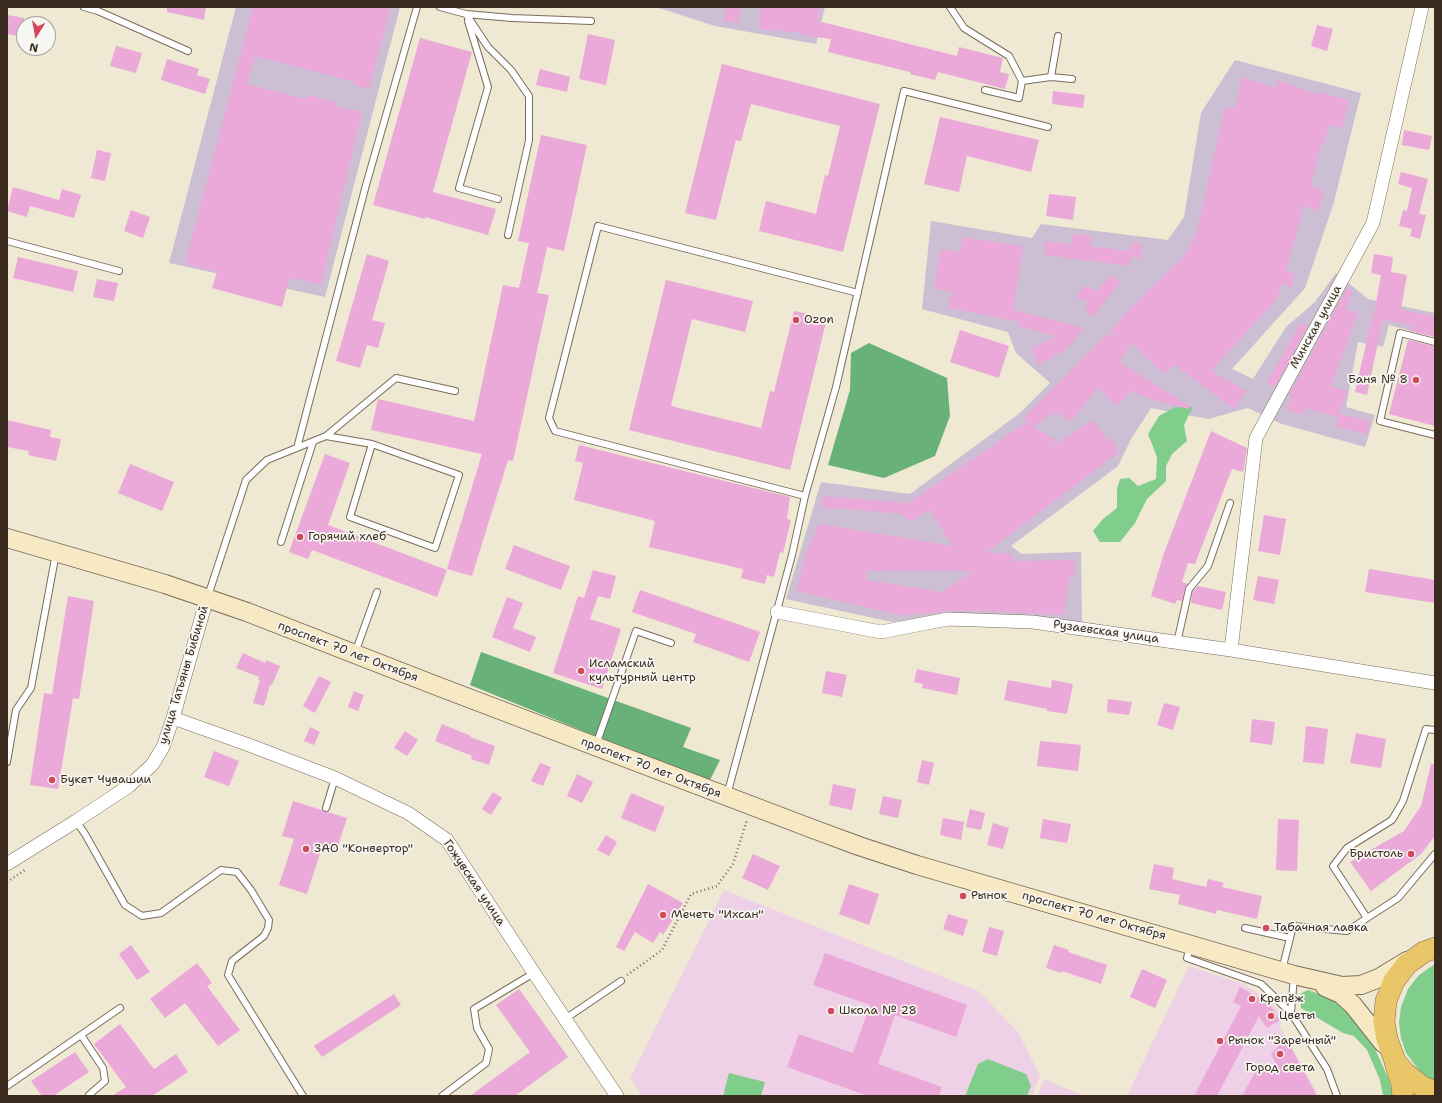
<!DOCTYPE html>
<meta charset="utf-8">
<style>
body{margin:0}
#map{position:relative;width:1442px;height:1103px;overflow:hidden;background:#efe8d2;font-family:"Shantell Sans",sans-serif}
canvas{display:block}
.frame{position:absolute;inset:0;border:8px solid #3b2a1e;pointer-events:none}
.north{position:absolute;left:16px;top:16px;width:40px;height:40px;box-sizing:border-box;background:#f6f6f2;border:1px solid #aba49d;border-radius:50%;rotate:191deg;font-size:11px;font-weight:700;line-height:16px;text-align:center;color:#3b2a1e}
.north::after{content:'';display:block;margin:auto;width:14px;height:18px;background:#d1495b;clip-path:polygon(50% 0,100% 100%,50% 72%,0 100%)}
</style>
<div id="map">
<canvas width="1442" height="1103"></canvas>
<div class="frame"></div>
<div class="north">N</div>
</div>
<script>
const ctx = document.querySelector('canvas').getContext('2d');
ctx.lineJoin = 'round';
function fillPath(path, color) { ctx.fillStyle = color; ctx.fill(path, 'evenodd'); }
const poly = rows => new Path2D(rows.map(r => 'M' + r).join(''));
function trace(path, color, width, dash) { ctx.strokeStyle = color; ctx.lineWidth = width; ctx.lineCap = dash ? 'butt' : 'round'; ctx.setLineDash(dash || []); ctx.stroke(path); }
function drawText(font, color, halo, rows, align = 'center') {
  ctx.font = font + ' "Shantell Sans",sans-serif'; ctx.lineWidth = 3.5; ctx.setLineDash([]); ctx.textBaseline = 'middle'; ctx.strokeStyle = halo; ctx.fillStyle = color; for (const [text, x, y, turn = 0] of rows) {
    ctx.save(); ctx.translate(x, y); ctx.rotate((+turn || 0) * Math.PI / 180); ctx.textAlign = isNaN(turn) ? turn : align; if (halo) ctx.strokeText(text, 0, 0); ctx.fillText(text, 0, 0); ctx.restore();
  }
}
fillPath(poly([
 [724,890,978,991,1018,1032,1040,1076,1032,1096,642,1096,630,1078],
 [1189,966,1243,984,1271,1002,1283,1017,1280,1027,1319,1096,1127,1096],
 [1044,1079,1085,1096,1037,1096]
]), '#eed0e7');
fillPath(poly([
 [236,7,400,7,325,297,169,263],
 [656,7,825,7,816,44,715,26],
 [1235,60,1361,93,1334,202,1305,288,1232,369,1253,379,1286,327,1315,302,1336,273,1368,299,1435,313,1435,337,1389,325,1383,347,1358,342,1346,407,1375,415,1365,447,1282,424,1248,408,1208,419,1151,408,1131,439,1118,466,1011,546,1022,554,1081,552,1082,622,1048,619,956,615,892,622,786,599,821,482,910,494,1020,413,1050,383,1016,353,1008,332,922,309,931,221,1032,238,1041,224,1168,240,1184,217,1201,113]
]), '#ccbed3');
fillPath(poly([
 [1175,407,1193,407,1184,425,1187,441,1172,454,1166,466,1166,481,1147,499,1135,523,1120,542,1100,542,1093,531,1103,519,1117,508,1117,489,1120,479,1129,478,1138,486,1156,479,1157,457,1148,434,1159,416],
 [1435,964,1435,1081,1430,1079,1418,1069,1406,1053,1401,1038,1399,1023,1401,1007,1408,989,1419,975],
 [1308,990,1341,1002,1371,1040,1389,1080,1393,1096,1383,1096,1380,1080,1367,1050,1354,1036,1343,1033,1301,1008,1300,994],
 [988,1059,1026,1074,1031,1086,1027,1096,965,1096,978,1064],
 [729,1073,765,1082,761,1096,723,1096]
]), '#81ce8c');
fillPath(poly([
 [869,343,947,378,950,416,935,456,884,478,828,465,850,390,851,353],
 [481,652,691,728,683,747,720,760,709,782,470,685]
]), '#68b178');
fillPath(poly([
 [167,7,206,7,204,20,167,12],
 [253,7,391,7,369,89,354,85,355,82,255,56,247,84,306,99,307,95,335,102,334,106,362,112,321,285,293,278,292,280,289,279,282,307,212,288,217,272,185,264],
 [725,7,740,7,739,23,724,21],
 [761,7,820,7,818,21,957,56,959,47,1003,58,1000,72,1009,74,1005,89,938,72,935,80,910,74,910,72,828,52,831,39,802,35,802,33,759,29],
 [7,15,24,18,24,37,7,34],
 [1317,25,1333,29,1327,51,1311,46],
 [588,34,615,40,606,85,579,79],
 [420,38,472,52,433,192,496,209,488,235,425,217,425,219,373,205],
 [116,46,142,53,136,73,110,66],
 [167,59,199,69,197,75,210,79,205,94,161,80],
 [722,64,880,104,843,252,759,231,766,201,816,214,825,175,828,176,840,126,751,104,741,141,736,140,716,220,685,213],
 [540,69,570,77,567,92,536,85],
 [1242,77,1276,88,1278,80,1318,95,1319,92,1349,100,1342,128,1329,125,1324,145,1321,144,1311,185,1324,192,1318,211,1304,205,1286,271,1295,274,1292,287,1282,284,1277,299,1211,371,1247,391,1234,409,1174,364,1164,374,1131,343,1119,362,1190,406,1188,409,1144,397,1132,390,1117,406,1098,388,1071,421,1054,412,1034,427,1056,440,1048,448,1094,420,1108,441,1112,439,1119,452,987,552,1011,554,1014,561,1074,560,1075,576,1070,576,1064,615,980,611,948,611,936,613,899,615,797,591,805,555,819,524,953,546,929,509,910,522,902,514,821,507,823,496,909,503,1025,423,1029,425,1024,418,1104,337,1109,334,1117,336,1110,331,1123,318,1122,317,1184,256,1196,234,1225,107,1235,109],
 [867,571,973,571,942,592,866,580],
 [1053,91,1085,95,1083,108,1052,104],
 [940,117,1039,140,1031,172,967,156,959,192,924,184],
 [1404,130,1432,136,1429,150,1402,145],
 [541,135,587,145,564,251,547,247,537,293,549,295,513,461,508,460,472,576,447,569,482,454,371,430,378,399,474,421,503,285,519,288,529,243,518,241],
 [97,150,111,153,105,181,91,178],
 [1401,172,1428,179,1419,214,1426,215,1420,239,1410,236,1412,229,1399,226,1403,210,1407,211,1412,188,1398,184],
 [13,187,59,200,62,189,81,195,74,218,30,206,27,217,7,211],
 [1049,194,1076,197,1073,220,1046,216],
 [131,210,150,217,143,238,124,231],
 [1073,234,1091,236,1090,246,1130,251,1131,243,1142,244,1141,258,1131,257,1130,266,1044,255,1045,241,1072,244],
 [963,237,1023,246,1013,310,1084,328,1068,348,1039,365,1031,349,1056,336,1018,326,1020,322,948,308,952,292,934,288,941,249,960,252],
 [367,254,389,261,372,320,385,323,378,348,367,345,360,368,336,361],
 [1374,254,1393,257,1391,272,1407,275,1401,309,1435,317,1435,337,1410,331,1412,326,1383,319,1367,395,1355,392,1373,314,1374,314,1381,275,1371,273],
 [18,257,78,271,73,292,13,278],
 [1110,275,1120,282,1093,317,1085,310,1089,302,1076,298,1083,286,1097,291],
 [97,279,118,283,114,301,93,297],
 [666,280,753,301,745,332,692,319,671,406,761,428,770,391,774,392,794,311,827,318,790,470,629,430],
 [1347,288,1353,291,1346,310,1358,312,1331,387,1348,391,1338,417,1305,408,1302,415,1287,409,1292,397,1289,395],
 [1301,322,1308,326,1275,387,1267,383],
 [960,330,1009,346,999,378,950,362],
 [1408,340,1435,346,1435,426,1389,414],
 [1339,414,1370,421,1367,434,1336,427],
 [7,420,51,430,50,437,61,439,56,461,28,455,29,451,7,447],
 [1211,431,1247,448,1244,468,1243,472,1232,469,1195,564,1188,563,1182,582,1188,584,1185,588,1182,601,1177,600,1175,604,1151,596,1164,553],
 [579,445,790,497,787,519,791,520,783,553,780,552,774,577,767,575,765,584,741,578,743,569,649,547,655,521,574,500,583,463,575,461],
 [325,454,350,463,328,525,447,570,437,597,312,550,308,559,289,552],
 [130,464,174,482,162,511,118,493],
 [1264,515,1286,519,1280,555,1258,551],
 [514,545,570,566,561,590,505,569],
 [1369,569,1435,580,1435,603,1365,592],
 [593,570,616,576,610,599,598,596,590,619,621,629,602,689,553,673,578,596,584,598],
 [1258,576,1279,580,1274,604,1253,600],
 [1198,586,1226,592,1222,610,1191,603,1193,591],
 [640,590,760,632,749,662,693,642,696,634,632,612],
 [68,596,94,601,79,699,73,698,58,789,30,785,44,693,52,694],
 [507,597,523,603,513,628,536,637,530,652,492,637],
 [243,653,265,663,266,660,280,666,272,685,270,685,264,706,253,703,260,680,258,680,259,677,236,668],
 [917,669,960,678,957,695,922,688,923,684,914,682],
 [826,671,847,675,842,697,822,693],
 [319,676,331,682,315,713,303,706],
 [1008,680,1051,688,1052,680,1073,684,1067,714,1047,711,1047,709,1004,700],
 [354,691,364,695,358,711,348,707],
 [1108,699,1132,702,1129,715,1107,712],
 [1164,703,1180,707,1173,730,1157,725],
 [1252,719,1275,722,1272,745,1250,742],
 [442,724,471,736,470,737,495,746,489,765,471,759,472,756,435,741],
 [1306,726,1328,729,1324,764,1303,762],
 [310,727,320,732,314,745,304,741],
 [405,731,418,740,407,756,394,748],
 [1356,733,1386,739,1381,768,1350,763],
 [1040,741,1081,745,1078,771,1037,766],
 [214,751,239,761,229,786,204,777],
 [922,760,934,763,929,785,917,782],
 [540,763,551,767,543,786,531,781],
 [1431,764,1435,764,1435,836,1421,854,1371,891,1350,862,1404,831,1421,806],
 [577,774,593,782,582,803,567,796],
 [833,784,856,789,852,810,829,805],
 [493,792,502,798,491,815,482,809],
 [631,793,665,807,655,832,621,818],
 [883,796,902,800,898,818,879,814],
 [293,801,347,818,336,852,322,847,307,894,279,885,294,839,282,836],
 [970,809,985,813,981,830,966,827],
 [943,818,964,822,961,840,940,835],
 [1043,819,1071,824,1067,843,1040,838],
 [1278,819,1299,820,1297,871,1276,870],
 [993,823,1009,828,1003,849,987,845],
 [606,835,617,842,609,856,597,850],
 [753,854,780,866,768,890,742,878],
 [1154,864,1174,868,1172,879,1206,887,1208,879,1224,883,1222,887,1262,896,1257,919,1217,910,1216,914,1178,904,1180,895,1149,889],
 [648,884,683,903,663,935,660,932,653,943,635,932,624,951,616,947],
 [849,884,879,894,869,925,839,914],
 [948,914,968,920,963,936,943,929],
 [989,927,1004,931,997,956,982,952],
 [131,945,150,972,137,980,119,954],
 [1054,945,1069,950,1068,952,1107,965,1101,984,1062,971,1061,973,1046,968],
 [825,953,967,1005,956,1037,895,1015,878,1064,942,1087,939,1096,868,1096,787,1067,799,1034,853,1053,870,1005,813,985],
 [197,963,212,983,207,986,240,1030,218,1046,185,1003,165,1018,150,999],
 [1142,969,1167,980,1155,1008,1130,997],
 [1240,987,1270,1005,1280,1020,1267,1028,1259,1016,1217,1096,1194,1096,1241,1006,1233,1002],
 [519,989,568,1057,515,1096,470,1096,530,1052,496,1005],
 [394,994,401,1005,322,1057,314,1046],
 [120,1024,154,1069,176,1054,188,1072,152,1096,112,1096,126,1087,94,1044],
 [1286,1038,1317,1096,1242,1096,1260,1063,1279,1070,1271,1054],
 [75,1052,89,1072,53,1096,42,1096,31,1081]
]), '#eaa9d8');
const service = poly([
 [84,7,98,11,188,51],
 [440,7,466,14,512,18,591,21],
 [950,7,964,28,1009,56,1022,81,1019,98,985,90],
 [466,14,488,47,511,70,529,96,529,140,508,235],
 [468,21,488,87,459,188,498,199],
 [1051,77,1058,36],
 [1022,81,1051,77,1072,79],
 [7,241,119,271],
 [1435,342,1400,333,1380,421,1435,435],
 [326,436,396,378,455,391],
 [297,448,366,185,417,7],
 [805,496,555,431,549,418,598,226,858,293],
 [281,542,313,442],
 [208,596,246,480,267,460,326,436,372,444,459,475,435,548,350,517,372,444],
 [1177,643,1189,589,1208,566,1230,503],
 [355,653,377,592],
 [596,745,636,631,671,643],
 [7,762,16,710,31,688,56,553],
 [727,795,792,555,805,496,836,387,904,91,1048,127],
 [326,808,335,778],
 [76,821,85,834,125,905,142,916,161,913,221,870,237,872,251,890,269,920,268,928,264,936,232,961,228,975,303,1096],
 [1367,918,1333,866,1347,848,1392,820,1403,801,1426,729,1435,730],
 [1245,928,1290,938],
 [1190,946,1187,958,1261,984,1291,1013],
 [1282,970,1293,926,1347,931,1398,898,1435,854],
 [1294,976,1291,1013,1327,1069,1337,1096],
 [565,1019,621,981],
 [81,1035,103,1068,105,1081,89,1095],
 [7,1086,120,1008],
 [442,1096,486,1063,489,1049,477,1028,474,1009,534,973]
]);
const minor = poly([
 [777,612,881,632,948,619,1033,622,1231,650,1435,683],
 [1231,650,1256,438,1373,223,1422,7],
 [173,718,249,745,335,778,408,813,447,840,534,973,617,1096],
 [7,864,76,821,129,786,152,765,163,747,173,718,207,598]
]);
const secondary = poly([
 [7,538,165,584,247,612,437,686,813,829,859,846,917,865,1294,975,1342,986,1361,985,1379,978,1407,961],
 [1325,987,1341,994,1353,1005,1383,1043,1389,1047]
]);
const primary = poly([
 [1435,948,1424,952,1407,964,1394,981,1386,1001,1384,1022,1387,1039,1395,1061,1405,1073,1423,1087,1435,1092],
 [1395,1062,1402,1085,1403,1096]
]);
trace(service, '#7a6c5d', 8);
trace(minor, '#7a6c5d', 14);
trace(secondary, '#7a6c5d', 20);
trace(primary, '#7a6c5d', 22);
trace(poly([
 [7,882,25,870],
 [627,975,662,950,691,894,717,886,733,864,747,820],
 [858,1096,859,1093]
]), '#7a6c5d', 2.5, [1, 3]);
trace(service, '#fff', 6);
trace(minor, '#fff', 13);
trace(secondary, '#f6e9c3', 18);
trace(primary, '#e9c769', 21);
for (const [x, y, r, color] of [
 [796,320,4,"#d1495b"],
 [1416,380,4,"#d1495b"],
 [300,537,4,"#d1495b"],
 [581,671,4,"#d1495b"],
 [52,780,4,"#d1495b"],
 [306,849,4,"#d1495b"],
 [1411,854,4,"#d1495b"],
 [963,896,4,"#d1495b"],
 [663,915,4,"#d1495b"],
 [1266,928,4,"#d1495b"],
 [1252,999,4,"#d1495b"],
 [831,1011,4,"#d1495b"],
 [1271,1016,4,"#d1495b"],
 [1220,1041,4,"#d1495b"],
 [1280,1054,4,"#d1495b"]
]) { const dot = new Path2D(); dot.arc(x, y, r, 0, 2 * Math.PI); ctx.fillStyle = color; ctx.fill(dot); trace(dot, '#f6f6f2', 1.5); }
drawText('12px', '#3b2a1e', '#f6f6f2', [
 ["Ozon",804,320],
 ["Баня № 8",1408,380,"right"],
 ["Горячий хлеб",308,537],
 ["Исламский",589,664],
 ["культурный центр",589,678],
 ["Букет Чувашии",60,780],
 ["ЗАО \"Конвертор\"",314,849],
 ["Бристоль",1403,854,"right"],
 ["Рынок",971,896],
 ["Мечеть \"Ихсан\"",671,915],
 ["Табачная лавка",1274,928],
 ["Крепёж",1260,999],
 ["Школа № 28",839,1011],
 ["Цветы",1279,1016],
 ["Рынок \"Заречный\"",1228,1041],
 ["Город света",1280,1068,"center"]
], 'left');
drawText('12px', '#3b2a1e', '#f6f6f2', [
 ["Минская улица",1316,327,-61],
 ["Рузаевская улица",1106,632,8],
 ["проспект 70 лет Октября",348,652,21],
 ["улица Татьяны Бибиной",184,675,-73],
 ["проспект 70 лет Октября",651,768,21],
 ["Гожувская улица",474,883,56],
 ["проспект 70 лет Октября",1094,916,16]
]);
</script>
